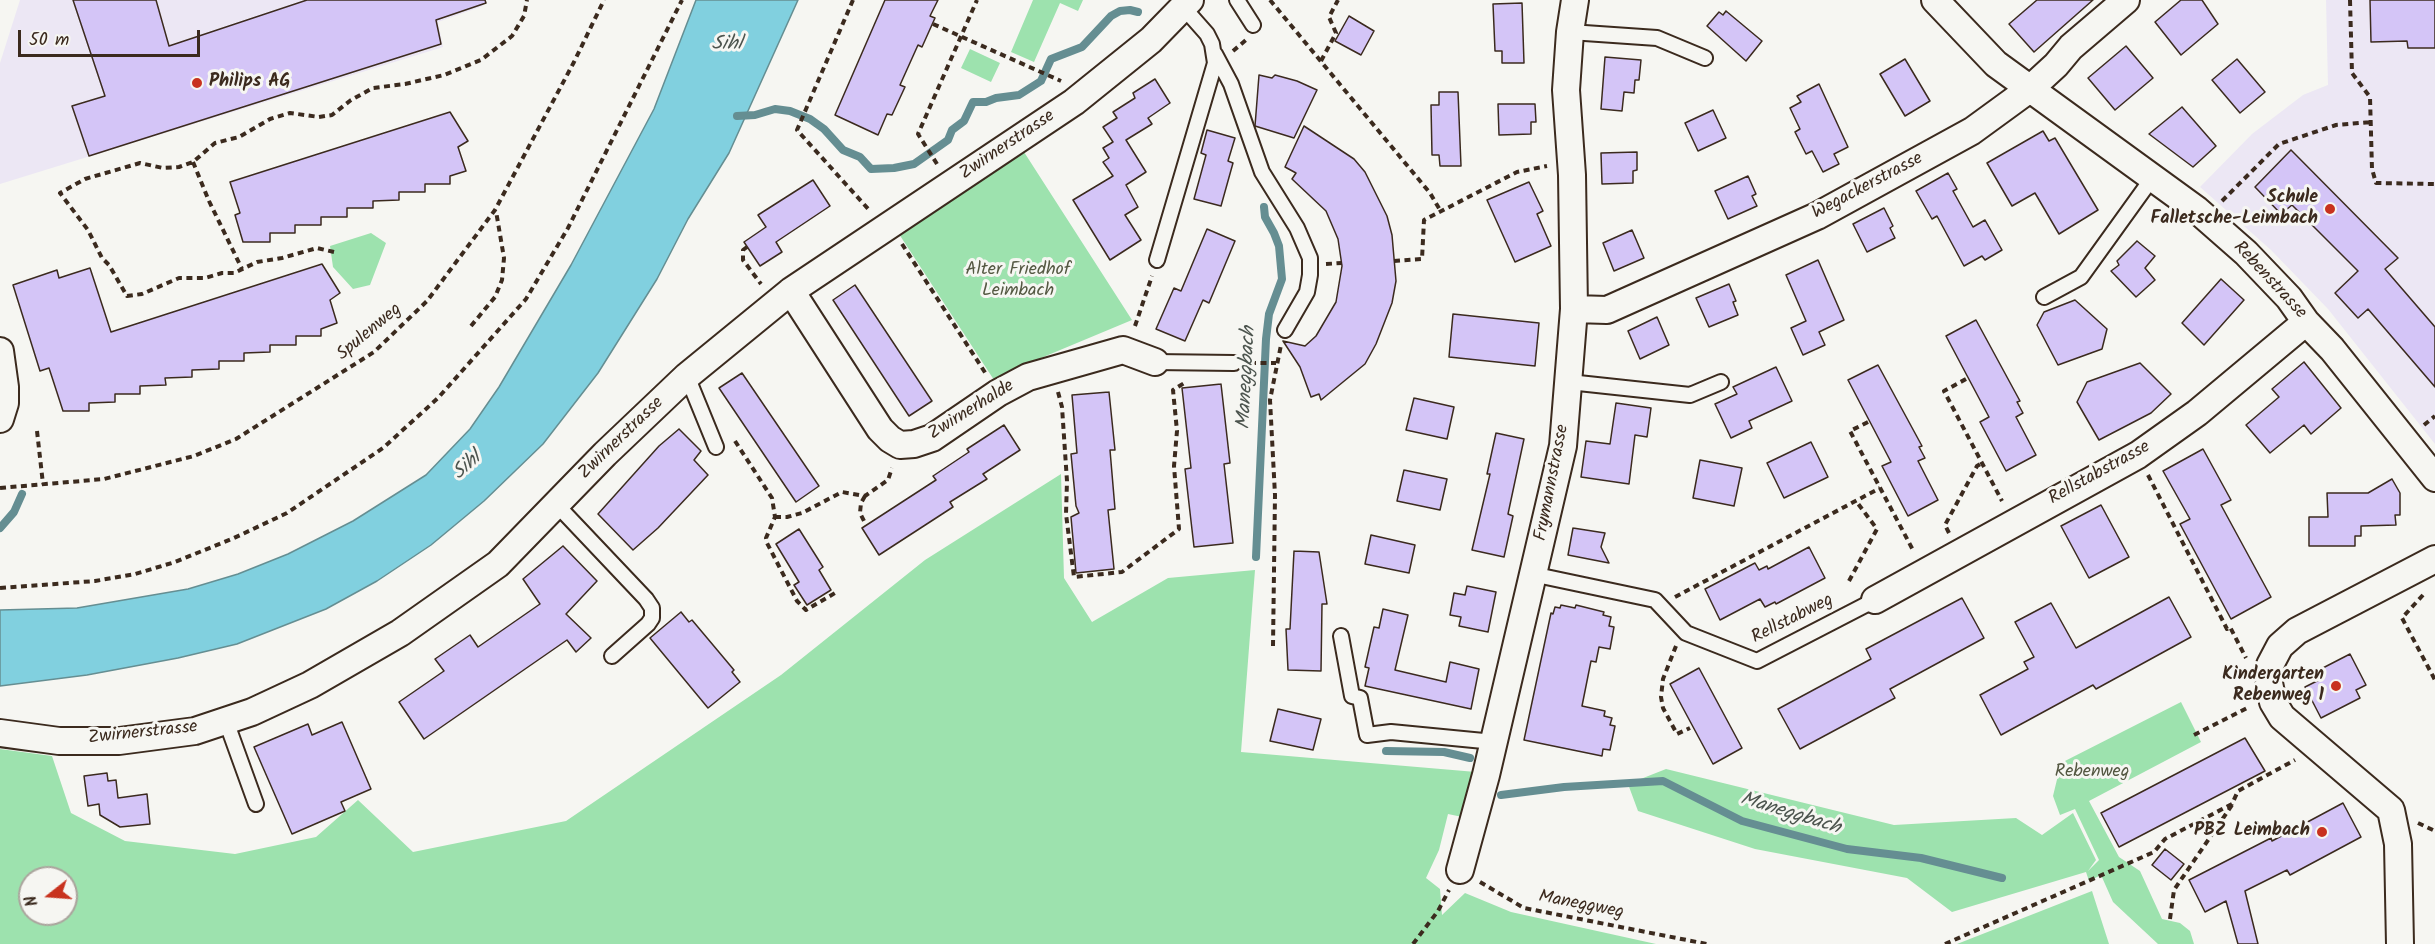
<!DOCTYPE html>
<style>
body{margin:0}
#map{position:relative;width:2435px;height:944px;overflow:hidden;background:#f6f6f2;font-family:Kalam,sans-serif}
canvas{display:block}
.north{position:absolute;left:18px;top:866px;width:60px;height:60px;box-sizing:border-box;background:#f6f6f2;border:2px solid #aba49d;border-radius:50%;rotate:253deg;font-size:16px;font-weight:700;line-height:24px;text-align:center;color:#3b2a1e}
.north::after{content:'';display:block;margin:auto;width:21px;height:27px;background:#c8321e;clip-path:polygon(50% 0,100% 100%,50% 72%,0 100%)}
.scale{position:absolute;left:18px;top:30px;width:182px;height:27px;box-sizing:border-box;border:3px solid #3b2a1e;border-top:0;padding-left:8px;font-size:18px;line-height:21px;white-space:nowrap;color:#3b2a1e;-webkit-text-stroke:4px #f6f6f2;paint-order:stroke}
</style>
<div id="map">
<canvas width="2435" height="944"></canvas>
<div class="north">N</div>
<div class="scale">50 m</div>
</div>
<script>
const ctx = document.querySelector('canvas').getContext('2d');
ctx.lineJoin = 'round';
function fillPath(path, color) { ctx.fillStyle = color; ctx.fill(path, 'evenodd'); }
const poly = rows => new Path2D(rows.map(r => 'M' + r).join(''));
function trace(path, color, width, dash) { ctx.strokeStyle = color; ctx.lineWidth = width; ctx.lineCap = dash ? 'butt' : 'round'; ctx.setLineDash(dash || []); ctx.stroke(path); }
function drawText(font, color, halo, rows, align = 'center') {
  ctx.font = font + ' Kalam,sans-serif'; ctx.lineWidth = 6; ctx.setLineDash([]); ctx.textBaseline = 'middle'; ctx.strokeStyle = halo; ctx.fillStyle = color; for (const [text, x, y, turn = 0] of rows) {
    ctx.save(); ctx.translate(x, y); ctx.rotate((+turn || 0) * Math.PI / 180); ctx.textAlign = isNaN(turn) ? turn : align; if (halo) ctx.strokeText(text, 0, 0); ctx.fillText(text, 0, 0); ctx.restore();
  }
}
fillPath(poly([
 [20,0,481,0,483,6,438,22,443,47,0,184,0,63],
 [2326,0,2435,0,2435,444,2328,309,2271,250,2200,187,2252,134,2303,95,2328,85]
]), '#ece7f4');
fillPath(poly([
 [1033,0,1083,0,1078,11,1060,3,1034,62,1011,52],
 [970,49,1000,63,991,82,961,68],
 [1024,152,1132,320,1017,368,994,380,899,234],
 [371,233,386,243,370,285,353,289,333,267,330,246],
 [1061,474,1064,578,1092,622,1168,578,1255,570,1241,752,1476,772,1467,818,1448,814,1439,850,1426,878,1440,889,1442,915,1465,893,1511,912,1656,944,0,944,0,749,52,756,71,813,125,841,235,854,316,837,358,800,413,852,566,821,781,675,925,560],
 [30,878,66,878,66,914,30,914],
 [2181,702,2201,742,2089,801,2119,857,2140,871,2162,919,2180,923,2190,931,2194,944,2158,944,2113,902,2101,875,2089,881,2086,872,1952,912,1907,878,1755,849,1638,811,1628,784,1666,769,1894,825,2016,818,2042,835,2073,813,2096,860,2088,871,2099,860,2075,809,2060,815,2053,796,2061,763],
 [2092,891,2109,944,1957,944]
]), '#9de2ae');
const water = poly([
 [696,0,798,0,729,153,688,219,657,279,598,373,543,444,484,501,431,545,377,581,326,609,237,644,178,658,87,675,0,686,0,610,77,608,188,589,238,574,288,554,353,521,426,475,470,429,499,387,571,265,654,109,696,0]
]);
fillPath(water, '#81d0df');
trace(water, '#658e92', 1.5);
trace(poly([
 [737,116,755,115,775,109,790,111,810,119,824,129,843,150,860,157,871,169,894,168,914,164,948,140,952,130,964,121,973,102,986,102,996,98,1019,95,1041,81,1051,59,1082,47,1111,16,1120,11,1130,10,1138,12],
 [0,528,14,512,22,494],
 [1256,557,1266,339,1269,314,1282,279,1279,246,1274,233,1265,217,1264,207],
 [1386,751,1444,752,1470,758],
 [1501,795,1564,787,1663,781,1742,821,1847,849,1921,858,2002,878]
]), '#658e92', 8);
const building = poly([
 [73,0,156,0,169,46,307,0,485,0,486,3,436,20,441,44,89,156,72,106,105,96,73,0],
 [885,0,938,0,930,16,935,18,922,47,918,45,900,85,905,87,892,115,887,114,878,135,835,115,885,0],
 [2037,0,2093,0,2034,52,2009,24,2037,0],
 [2181,0,2202,0,2218,24,2181,55,2155,22,2181,0],
 [2370,0,2435,0,2435,48,2408,48,2407,41,2371,42,2370,0],
 [1522,3,1524,63,1502,63,1502,51,1495,51,1493,4,1522,3],
 [1726,11,1762,41,1746,61,1707,26,1719,12,1723,15,1726,11],
 [1349,16,1374,31,1361,55,1335,41,1349,16],
 [2126,46,2153,78,2115,110,2088,78,2126,46],
 [1605,57,1641,60,1639,80,1635,80,1634,93,1624,92,1622,111,1601,109,1605,57],
 [1905,59,1930,101,1905,116,1880,74,1905,59],
 [2237,59,2265,92,2240,113,2212,80,2237,59],
 [1259,75,1272,78,1275,75,1297,81,1317,90,1294,138,1255,126,1259,75],
 [1155,79,1170,103,1148,118,1152,124,1126,140,1146,172,1126,185,1138,207,1125,215,1141,240,1110,260,1073,200,1113,176,1103,162,1109,158,1103,148,1113,142,1103,127,1117,118,1113,112,1135,98,1133,93,1155,79],
 [1819,84,1848,147,1834,154,1839,164,1823,172,1812,151,1806,154,1795,132,1800,129,1790,108,1801,102,1797,96,1819,84],
 [1439,92,1458,92,1461,166,1440,166,1439,155,1432,155,1431,105,1439,105,1439,92],
 [1498,104,1535,104,1536,122,1531,122,1531,134,1499,135,1498,104],
 [2182,107,2216,146,2193,167,2149,134,2182,107],
 [1713,110,1726,138,1698,151,1685,123,1713,110],
 [450,112,468,141,458,147,466,171,450,176,450,184,425,184,425,192,399,192,399,200,373,201,373,208,347,208,347,217,321,217,321,225,295,225,295,233,270,233,270,242,243,242,235,215,240,213,230,182,450,112],
 [1304,126,1354,159,1365,172,1387,216,1392,235,1396,281,1392,303,1376,344,1365,364,1321,400,1319,394,1311,397,1300,367,1283,341,1305,346,1316,336,1336,302,1342,266,1338,239,1326,211,1292,179,1296,173,1285,167,1304,126],
 [1207,130,1235,138,1228,161,1233,163,1221,206,1194,199,1206,155,1201,153,1207,130],
 [2043,131,2049,141,2055,138,2098,210,2059,234,2035,193,2012,206,1987,163,2043,131],
 [2291,150,2398,258,2385,269,2435,327,2435,387,2368,309,2358,318,2335,293,2358,271,2292,205,2281,214,2255,187,2291,150],
 [1637,152,1637,170,1633,171,1633,183,1602,184,1601,153,1637,152],
 [1948,173,1957,189,1953,191,1973,227,1985,220,2002,250,1985,260,1982,256,1964,266,1937,216,1932,219,1916,191,1948,173],
 [1748,176,1756,194,1752,196,1757,206,1728,219,1715,191,1748,176],
 [813,180,830,206,776,242,782,252,760,266,744,242,766,227,758,215,813,180],
 [1529,182,1543,211,1537,214,1551,246,1515,262,1487,200,1529,182],
 [1884,208,1893,226,1890,228,1895,238,1867,252,1853,224,1884,208],
 [1207,229,1235,241,1209,303,1203,300,1185,341,1156,329,1174,288,1181,291,1207,229],
 [1632,230,1644,258,1614,271,1603,243,1632,230],
 [2137,241,2155,256,2145,268,2155,280,2136,297,2111,271,2119,265,2117,261,2137,241],
 [1818,260,1844,320,1819,332,1825,345,1803,355,1791,328,1806,321,1786,275,1818,260],
 [322,264,340,293,330,300,337,323,321,329,321,336,296,336,296,345,270,345,270,352,244,353,244,361,219,361,219,369,192,370,192,377,165,378,166,385,140,386,140,394,115,394,115,402,89,403,89,411,63,411,49,368,40,371,13,285,57,270,59,278,90,268,111,332,322,264],
 [2221,279,2244,300,2204,345,2182,323,2221,279],
 [1729,284,1736,301,1733,302,1738,315,1709,327,1696,298,1729,284],
 [855,285,932,401,909,416,833,300,855,285],
 [2075,300,2107,329,2102,349,2058,365,2037,325,2044,312,2075,300],
 [1453,314,1539,323,1535,366,1449,357,1453,314],
 [1657,317,1669,345,1640,359,1628,331,1657,317],
 [1976,320,2020,401,2017,402,2023,413,2016,417,2036,455,2006,471,1980,422,1989,417,1946,336,1976,320],
 [2304,362,2341,408,2311,434,2304,425,2270,453,2246,425,2279,397,2272,389,2304,362],
 [2140,363,2171,394,2151,413,2099,440,2077,402,2087,382,2140,363],
 [1878,365,1922,446,1919,447,1925,458,1918,461,1938,500,1908,516,1882,466,1891,462,1848,380,1878,365],
 [1776,367,1792,401,1749,421,1752,428,1731,438,1715,404,1737,394,1733,387,1776,367],
 [742,373,819,486,796,502,719,388,742,373],
 [1221,384,1230,463,1224,464,1233,543,1194,547,1185,469,1191,468,1182,388,1221,384],
 [1109,392,1115,450,1110,450,1115,509,1108,510,1114,569,1076,573,1071,517,1079,513,1076,506,1071,454,1077,453,1072,395,1109,392],
 [1414,398,1454,407,1447,439,1406,430,1414,398],
 [1616,403,1651,408,1647,437,1635,435,1629,484,1581,477,1586,441,1610,444,1616,403],
 [1004,425,1020,450,983,474,987,479,950,502,953,507,879,555,862,528,936,480,933,476,969,452,967,449,1004,425],
 [679,429,701,451,694,460,708,475,658,528,633,550,598,514,659,446,679,429],
 [1496,433,1524,439,1508,514,1513,516,1504,557,1472,550,1490,474,1487,474,1496,433],
 [1811,442,1828,477,1784,498,1767,463,1811,442],
 [2203,449,2231,500,2221,505,2271,597,2231,619,2180,524,2190,519,2163,471,2203,449],
 [1700,460,1742,468,1734,506,1693,498,1700,460],
 [1404,470,1447,479,1440,510,1397,501,1404,470],
 [2392,479,2400,493,2400,515,2395,515,2396,525,2361,526,2361,536,2355,536,2355,546,2309,546,2309,517,2328,517,2327,493,2368,493,2392,479],
 [2101,505,2129,557,2089,578,2061,526,2101,505],
 [1573,528,1605,533,1601,547,1609,563,1568,555,1573,528],
 [799,529,823,567,819,570,831,590,807,605,794,585,799,582,776,544,799,529],
 [1371,535,1415,545,1409,573,1365,564,1371,535],
 [563,546,597,581,566,614,591,638,576,652,567,640,424,739,399,702,444,671,435,659,470,635,478,647,540,604,523,579,563,546],
 [1809,547,1825,578,1776,604,1775,602,1765,607,1760,599,1720,620,1705,589,1755,563,1759,570,1767,566,1768,569,1809,547],
 [1294,551,1319,552,1327,604,1322,604,1321,671,1288,670,1286,629,1290,629,1294,551],
 [1467,586,1496,592,1488,632,1459,626,1461,617,1450,615,1454,593,1465,595,1467,586],
 [2169,597,2191,637,2096,689,2093,685,2001,735,1980,695,2028,669,2024,662,2034,657,2015,622,2051,603,2076,648,2169,597],
 [1962,598,1984,638,1890,689,1895,698,1800,749,1778,709,1871,659,1866,649,1962,598],
 [1561,605,1575,608,1576,605,1604,612,1603,615,1611,617,1609,626,1614,627,1610,649,1599,647,1596,662,1591,661,1582,706,1605,711,1604,716,1612,718,1610,725,1615,726,1610,750,1603,749,1602,756,1524,740,1551,613,1553,614,1555,607,1560,608,1561,605],
 [1383,609,1408,615,1395,670,1446,682,1450,662,1479,669,1471,709,1365,686,1369,668,1365,667,1374,627,1379,628,1383,609],
 [681,612,689,622,692,620,734,670,732,672,740,682,708,708,650,638,681,612],
 [2350,654,2366,685,2356,690,2360,698,2321,718,2305,687,2321,679,2317,671,2350,654],
 [1699,668,1742,748,1713,764,1670,684,1699,668],
 [1278,709,1321,719,1313,750,1270,741,1278,709],
 [342,722,371,789,341,802,345,811,292,834,254,747,308,724,312,735,342,722],
 [2245,738,2265,771,2119,847,2101,813,2245,738],
 [107,773,108,781,116,780,118,798,147,794,150,824,120,827,100,815,99,804,88,806,84,776,107,773],
 [2343,803,2361,837,2290,875,2287,870,2245,891,2258,944,2238,944,2226,901,2205,912,2189,880,2271,838,2272,841,2343,803],
 [2165,849,2184,864,2171,880,2152,865,2165,849]
]);
fillPath(building, '#d4c5f7');
trace(building, '#3b2a1e', 1.5);
const service = poly([
 [1237,0,1253,25],
 [1570,32,1657,38,1705,58],
 [1215,54,1231,84,1262,172,1297,228,1310,258,1310,275,1307,292,1285,330],
 [1157,260,1215,63,1212,44,1207,34,1184,8],
 [2044,297,2081,277,2153,177],
 [1155,362,1234,363],
 [687,376,716,447],
 [1569,382,1690,395,1721,382],
 [556,504,646,599,652,608,652,618,648,624,612,656],
 [1546,577,1655,600,1686,633,1757,661,1875,600],
 [1341,636,1352,696,1360,698,1367,735,1391,732,1494,742],
 [226,721,256,804]
]);
const minor = poly([
 [1935,0,1996,64,2197,210,2246,253,2289,298,2306,322,2332,349,2435,478],
 [791,291,880,429,890,439,900,445,914,444,932,438,998,393,1028,377,1123,350,1155,362],
 [1574,309,1607,310,1817,216,1972,131,2031,88,2056,65,2071,47,2126,0],
 [0,351,5,387,5,403,0,419],
 [1875,600,2138,455,2197,413,2306,322],
 [0,733,59,741,119,741,195,731,252,712,310,685,400,633,498,564,605,454,687,376,791,291,1074,102,1151,40,1190,0],
 [1460,870,1486,775,1563,446,1574,309,1572,175,1566,90,1570,32,1575,0],
 [2400,944,2398,844,2391,810,2282,717,2273,702,2269,683,2270,665,2280,646,2297,631,2435,559]
]);
trace(service, '#3b2a1e', 18);
trace(minor, '#3b2a1e', 30);
trace(poly([
 [853,0,797,130,870,211],
 [1270,0,1430,193,1440,210],
 [2350,0,2352,73,2370,97,2372,169,2376,183,2435,184],
 [933,24,1061,81],
 [1233,51,1246,40],
 [1321,61,1336,33,1329,17,1338,0],
 [193,162,209,201,242,269],
 [937,164,918,134,977,0],
 [2222,201,2279,144,2336,125,2371,122],
 [902,244,986,374],
 [747,247,743,250,743,260,761,284],
 [334,252,317,248,282,258,257,262,234,273,222,273,205,278,179,278,142,294,127,296,109,265,102,258,88,230,60,193,85,179,140,163,163,168,179,167,193,162,215,143,239,137,270,119,290,113,319,117,332,115,351,100,373,88,405,84,444,75,481,60,512,36,524,16,527,0],
 [1394,261,1422,259,1424,220,1517,172,1547,166],
 [1326,264,1342,263],
 [471,326,495,297,502,280,504,258,496,211],
 [1135,326,1152,276],
 [1250,363,1276,363],
 [1966,379,1944,391,2002,501],
 [1058,392,1062,407,1067,481,1066,514,1074,577,1122,572,1179,529,1174,466,1177,431,1173,390,1186,382],
 [1868,422,1850,431,1914,552],
 [2424,425,2435,416],
 [37,431,43,484],
 [735,441,772,498,775,517,766,538,767,543,797,601,806,610,835,593],
 [2148,475,2227,629,2230,627,2246,658],
 [0,488,104,479,194,456,236,439,374,352,427,301,495,210,574,62,604,0],
 [865,496,861,503,860,513,866,525],
 [775,517,787,517,802,513,842,492,865,496,888,480,892,468],
 [1949,533,1945,525,1977,466,1982,463],
 [1849,581,1877,529,1856,501],
 [0,588,95,581,135,574,175,562,234,538,287,513,383,448,438,398,526,299,568,228,682,0],
 [2423,595,2402,618,2435,680],
 [1675,597,1880,488],
 [1273,646,1275,495,1270,400,1281,345],
 [1676,646,1663,679,1661,697,1663,708,1677,734,1690,728],
 [2194,735,2249,707],
 [2418,823,2435,831],
 [1480,882,1524,908,1707,944],
 [2170,919,2174,890,2232,805],
 [1413,944,1438,911,1449,890],
 [1945,944,2154,852,2165,839,2232,804,2238,791,2295,760]
]), '#3b2a1e', 4, [6, 4.5]);
trace(service, '#f6f6f2', 14);
trace(minor, '#f6f6f2', 26);
for (const [x, y, r, color] of [
 [197,83,6,"#c8321e"],
 [2330,209,6,"#c8321e"],
 [2336,686,6,"#c8321e"],
 [2322,832,6,"#c8321e"]
]) { const dot = new Path2D(); dot.arc(x, y, r, 0, 2 * Math.PI); ctx.fillStyle = color; ctx.fill(dot); trace(dot, '#f6f6f2', 2); }
drawText('bold 18px', '#3b2a1e', '#f6f6f2', [
 ["Philips AG",209,83,"left"],
 ["Schule",2318,199],
 ["Falletsche-Leimbach",2318,220],
 ["Kindergarten",2324,676],
 ["Rebenweg 1",2324,697],
 ["PBZ Leimbach",2310,832]
], 'right');
drawText('18px', '#3b2a1e', '#f6f6f2', [
 ["Zwirnerstrasse",1008,146,-34],
 ["Wegackerstrasse",1868,187,-28],
 ["Rebenstrasse",2269,281,47],
 ["Spulenweg",370,333,-40],
 ["Zwirnerhalde",972,411,-32],
 ["Zwirnerstrasse",622,439,-44],
 ["Rellstabstrasse",2100,474,-29],
 ["Frymannstrasse",1553,483,-79],
 ["Rellstabweg",1793,620,-27],
 ["Zwirnerstrasse",143,734,-6],
 ["Maneggweg",1581,906,11]
]);
drawText('18px', '#545842', '#f6f6f2', [
 ["Alter Friedhof",1018,271],
 ["Leimbach",1018,292],
 ["Rebenweg",2092,773]
]);
drawText('italic 20px', '#4c544e', '#f6f6f2', [
 ["Sihl",727,46],
 ["Maneggbach",1248,378,-87],
 ["Sihl",468,467,-42],
 ["Maneggbach",1790,815,17]
]);
</script>
